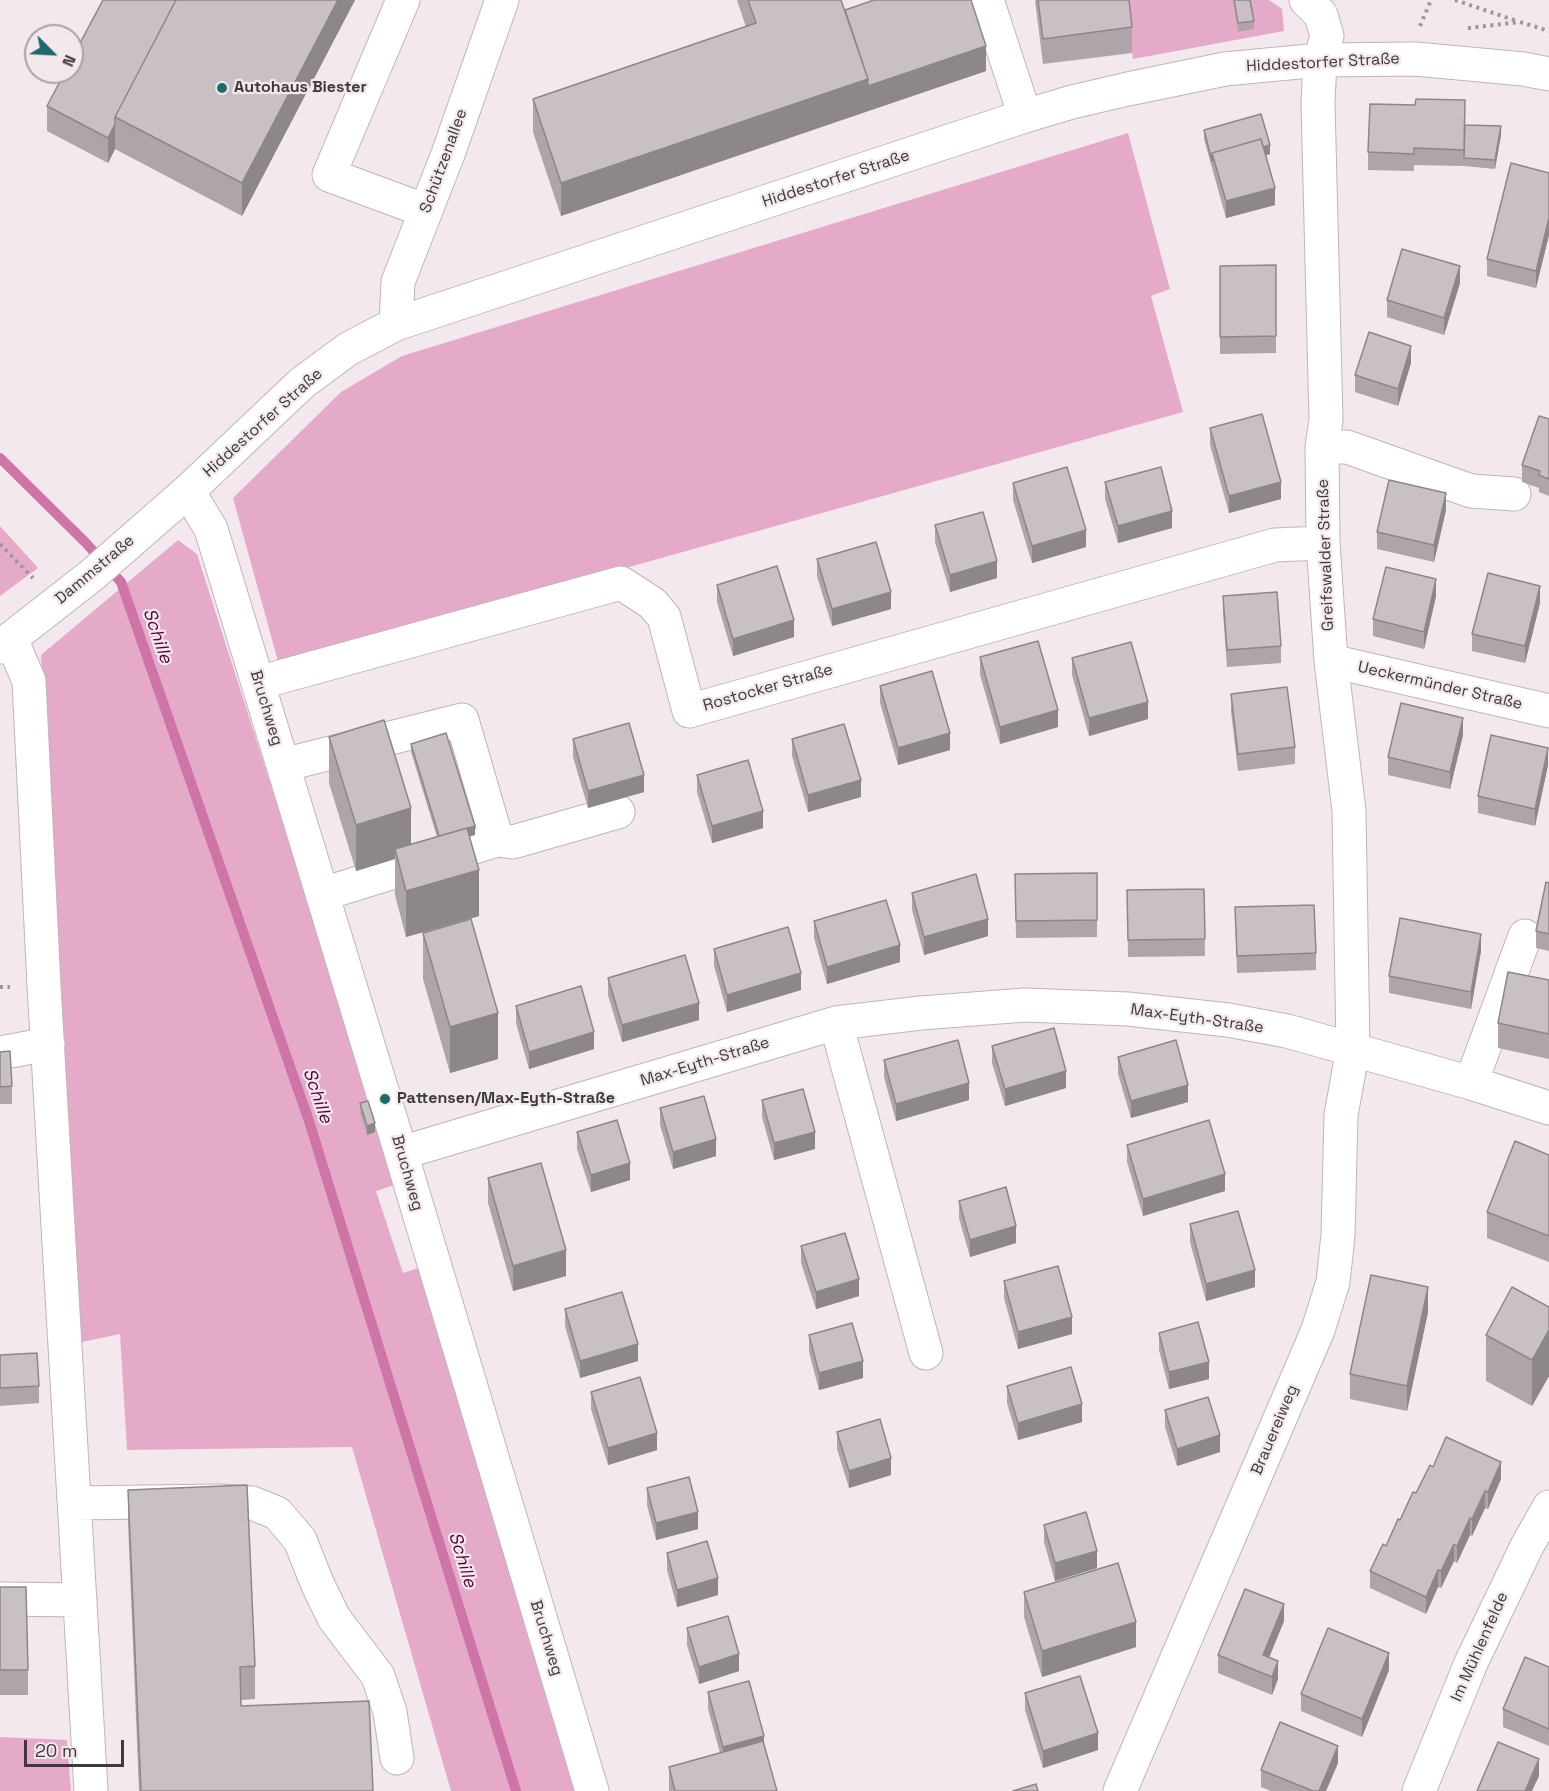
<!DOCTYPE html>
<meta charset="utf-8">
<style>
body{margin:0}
#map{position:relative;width:1549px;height:1791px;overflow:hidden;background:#f2e8ed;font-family:"Space Grotesk",sans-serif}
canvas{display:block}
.north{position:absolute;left:24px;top:24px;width:60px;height:60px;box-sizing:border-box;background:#f2e8ed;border:2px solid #aaa2a6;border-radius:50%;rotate:114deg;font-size:16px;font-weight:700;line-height:24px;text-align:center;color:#3d3a3c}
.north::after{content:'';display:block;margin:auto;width:21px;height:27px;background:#1d6a6b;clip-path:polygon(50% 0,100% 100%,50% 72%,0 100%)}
.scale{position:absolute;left:24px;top:1740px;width:100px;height:27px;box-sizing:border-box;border:3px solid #3d3a3c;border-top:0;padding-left:8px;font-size:18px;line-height:21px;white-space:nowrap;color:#3d3a3c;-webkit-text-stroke:4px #f2e8ed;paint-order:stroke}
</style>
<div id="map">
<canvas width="1549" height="1791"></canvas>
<div class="north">N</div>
<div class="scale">20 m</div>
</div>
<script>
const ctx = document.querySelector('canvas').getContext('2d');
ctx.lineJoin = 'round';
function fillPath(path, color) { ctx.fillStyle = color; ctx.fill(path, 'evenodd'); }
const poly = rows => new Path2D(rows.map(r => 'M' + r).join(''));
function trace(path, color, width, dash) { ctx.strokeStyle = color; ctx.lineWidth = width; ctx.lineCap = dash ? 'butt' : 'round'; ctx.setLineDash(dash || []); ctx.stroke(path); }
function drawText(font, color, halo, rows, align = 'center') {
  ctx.font = font + ' "Space Grotesk",sans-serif'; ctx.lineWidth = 4.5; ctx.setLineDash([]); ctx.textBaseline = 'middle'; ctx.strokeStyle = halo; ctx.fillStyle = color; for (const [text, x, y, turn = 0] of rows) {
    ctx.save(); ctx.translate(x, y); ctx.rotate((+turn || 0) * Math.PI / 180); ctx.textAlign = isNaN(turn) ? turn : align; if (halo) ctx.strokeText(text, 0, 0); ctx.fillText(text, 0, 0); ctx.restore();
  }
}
fillPath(poly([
 [1126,0,1269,0,1282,9,1284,31,1133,59],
 [1128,133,1170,289,1151,296,1183,412,279,665,233,498,341,392,402,356],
 [0,526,38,568,0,596],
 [178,540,197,554,398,1184,376,1191,403,1273,424,1266,582,1791,451,1791,352,1447,127,1450,120,1334,77,1343,41,655],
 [0,1737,67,1740,71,1791,0,1791]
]), '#e6aac9');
trace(poly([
 [0,458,86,543,121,582,309,1121,516,1791]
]), '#ce74a6', 10);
const minor = poly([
 [403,0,329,175,426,211],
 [987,0,1025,116],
 [396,324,398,282,448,154,502,0],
 [1322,447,1347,447,1471,491,1514,494],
 [188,491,211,529,401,1153,592,1791],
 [11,639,29,681,44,986,91,1791],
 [0,647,92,575,188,491,302,383,348,349,396,324,1025,116,1072,102,1128,89,1225,69,1320,60,1416,59,1523,69,1549,74],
 [1331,661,1549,711],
 [258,683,621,583,652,603,664,617,689,711,1275,545,1323,543],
 [283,765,462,720,497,840,323,894],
 [497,840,513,842,618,812],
 [836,1023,926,1353],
 [0,1053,48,1044],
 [1471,1083,1525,936],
 [401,1153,836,1023,921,1013,1025,1005,1128,1009,1228,1020,1287,1031,1471,1083,1549,1108],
 [75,1503,220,1501,252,1503,277,1513,300,1540,317,1583,334,1618,378,1676,390,1712,397,1758],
 [0,1599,80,1600],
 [1120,1791,1318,1330,1333,1282,1338,1235,1341,1115,1353,1049,1349,811,1331,661,1323,543,1322,447,1326,420,1318,103,1320,60,1327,36,1321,15,1306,0],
 [1419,1791,1471,1663,1527,1546,1549,1507]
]);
trace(minor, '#beb5ba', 35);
trace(poly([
 [1455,0,1517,21],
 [1420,26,1431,0],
 [1468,28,1520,22,1549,31],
 [0,544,33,578],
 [0,987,10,987]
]), '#9d969a', 4, [3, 4.5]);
trace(minor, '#fff', 33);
fillPath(poly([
 [355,0,242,216,115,149,108,163,47,131,47,106],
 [737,0,841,0,845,10,986,71,561,216,533,132,533,99,746,27],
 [1035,0,1129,0,1132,27,1132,53,1043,64],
 [1234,0,1250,0,1254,21,1254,29,1238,32],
 [1465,125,1501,135,1495,169,1464,166,1414,165,1414,171,1368,170,1368,152],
 [1204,130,1270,154,1266,155,1275,205,1226,218,1204,139],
 [1549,173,1549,235,1536,288,1487,276,1487,259],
 [1276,265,1276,353,1220,354,1220,266],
 [1460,283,1444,335,1387,317,1387,300],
 [1411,363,1398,406,1355,392,1355,375],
 [1549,419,1549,496,1539,492,1539,488,1522,482,1522,465],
 [1210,428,1281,499,1229,513,1210,445],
 [1105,482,1172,528,1118,543,1105,499],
 [1013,483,1086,547,1032,563,1013,500],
 [1446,510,1434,562,1377,549,1377,532],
 [935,525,997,578,950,592,935,542],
 [817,559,891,609,832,626,817,576],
 [717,585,794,637,733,656,717,602],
 [1223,596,1281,646,1281,663,1227,667,1223,613],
 [1436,596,1424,649,1373,636,1373,619],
 [1540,603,1525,663,1472,651,1472,634],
 [980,657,1058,727,1000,744,980,675],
 [1072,658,1148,719,1089,736,1072,675],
 [880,686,950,750,898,765,880,703],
 [1231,694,1295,747,1295,764,1238,771,1231,711],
 [1463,735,1450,789,1388,775,1388,757],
 [329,737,411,844,437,837,411,752,411,744,475,835,470,836,479,916,406,937,395,895,395,859,356,871,329,783],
 [573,739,644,792,588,808,573,757],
 [792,739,861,797,808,812,792,756],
 [1548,765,1535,826,1478,813,1478,796],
 [697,775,763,828,712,843,697,792],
 [1097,873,1097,937,1016,938,1015,874],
 [1549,883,1549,951,1536,948,1536,931],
 [1204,889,1205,956,1128,957,1127,890],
 [912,893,988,936,924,955,912,910],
 [1235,907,1316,953,1316,970,1237,973],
 [814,921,900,962,827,984,814,938],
 [423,933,498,1059,450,1073,423,979],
 [714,949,801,990,727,1012,714,966],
 [1481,951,1471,1009,1389,993,1389,976],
 [608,978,699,1020,622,1042,608,995],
 [1549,980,1549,1059,1498,1048,1498,1023],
 [516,1006,594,1049,529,1069,516,1023],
 [992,1046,1066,1088,1005,1106,992,1063],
 [0,1052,12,1086,12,1104,0,1104],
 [1118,1057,1188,1102,1131,1118,1118,1074],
 [884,1060,969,1100,896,1121,884,1077],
 [762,1100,815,1149,774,1160,762,1117],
 [360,1103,375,1132,367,1135,360,1112],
 [660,1108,716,1156,673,1169,660,1125],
 [577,1132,630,1180,591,1192,577,1149],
 [1127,1145,1225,1191,1143,1216,1127,1162],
 [1549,1155,1549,1262,1487,1238,1487,1212],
 [488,1178,566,1276,513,1291,488,1203],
 [959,1201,1016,1243,970,1257,959,1218],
 [1190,1224,1255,1287,1206,1301,1190,1242],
 [801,1246,859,1296,816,1309,801,1263],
 [1004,1281,1072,1334,1018,1349,1004,1298],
 [1549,1307,1549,1376,1532,1406,1486,1381,1486,1335],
 [565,1309,638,1361,580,1378,565,1326],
 [1428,1312,1407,1411,1350,1399,1350,1374],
 [1159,1333,1209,1379,1169,1389,1159,1350],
 [809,1335,863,1378,819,1390,809,1352],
 [0,1355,39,1386,39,1403,0,1406],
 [1007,1386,1082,1422,1018,1440,1007,1403],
 [591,1392,657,1450,608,1465,591,1409],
 [1165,1410,1220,1452,1177,1466,1165,1427],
 [837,1432,891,1475,849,1488,837,1449],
 [1433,1467,1501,1479,1488,1509,1485,1508,1472,1536,1470,1535,1457,1563,1454,1561,1441,1588,1438,1587,1426,1614,1370,1588,1370,1571],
 [647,1488,698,1529,656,1540,647,1505],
 [128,1490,255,1666,255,1699,241,1700,241,1706,373,1791,139,1791,128,1523],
 [1044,1525,1097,1568,1055,1581,1044,1542],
 [667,1553,718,1595,677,1607,667,1570],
 [0,1587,28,1670,28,1695,0,1695],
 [1024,1592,1136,1647,1042,1677,1024,1617],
 [1284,1621,1269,1658,1278,1679,1272,1695,1218,1673,1218,1655],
 [687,1628,739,1671,699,1684,687,1645],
 [1549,1667,1549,1746,1503,1727,1503,1709],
 [1389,1670,1362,1737,1301,1711,1301,1694],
 [708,1692,764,1746,777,1791,669,1791,669,1767,720,1753,708,1709],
 [1025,1693,1098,1750,1043,1768,1025,1710],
 [1338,1763,1326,1791,1271,1791,1261,1787,1261,1770]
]), '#ada5a9');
fillPath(poly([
 [338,0,355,0,242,216,242,183],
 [986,46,986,71,868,111,868,86],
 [868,79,868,111,561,216,561,183],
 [115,124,115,149,108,163,108,138],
 [1501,126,1501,135,1495,169,1495,160],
 [1270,145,1270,154,1217,169,1215,161],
 [1275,188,1275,205,1226,218,1226,201],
 [1549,218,1549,235,1536,288,1536,271],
 [1460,266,1460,283,1444,335,1444,318],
 [1411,346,1411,363,1398,406,1398,389],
 [1281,482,1281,499,1229,513,1229,496],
 [1446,493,1446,510,1434,562,1434,545],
 [1172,511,1172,528,1118,543,1118,526],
 [1086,530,1086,547,1032,563,1032,546],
 [997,561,997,578,950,592,950,575],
 [1436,579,1436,596,1424,649,1424,632],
 [1540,586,1540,603,1525,663,1525,646],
 [891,592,891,609,832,626,832,609],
 [794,620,794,637,733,656,733,639],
 [1148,702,1148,719,1089,736,1089,718],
 [1058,710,1058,727,1000,744,1000,727],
 [1463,718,1463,735,1450,789,1450,772],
 [950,733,950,750,898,765,898,748],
 [1548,748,1548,765,1535,826,1535,809],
 [644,775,644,792,588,808,588,791],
 [861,780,861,797,808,812,808,795],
 [411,808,411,854,395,849,395,859,356,871,356,825],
 [763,811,763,828,712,843,712,826],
 [475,826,475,835,439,846,439,837],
 [479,870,479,916,406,937,406,891],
 [988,919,988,936,924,955,924,937],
 [1481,934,1481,951,1471,1009,1471,992],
 [900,945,900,962,827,984,827,967],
 [801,973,801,990,727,1012,727,995],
 [699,1003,699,1020,622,1042,622,1025],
 [498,1013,498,1059,450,1073,450,1027],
 [594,1032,594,1049,529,1069,529,1052],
 [1066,1071,1066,1088,1005,1106,1005,1089],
 [969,1083,969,1100,896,1121,896,1104],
 [1188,1085,1188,1102,1131,1118,1131,1101],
 [375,1123,375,1132,367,1135,367,1126],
 [815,1132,815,1149,774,1160,774,1143],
 [716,1139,716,1156,673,1169,673,1152],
 [630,1163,630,1180,591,1192,591,1175],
 [1225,1174,1225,1191,1143,1216,1143,1199],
 [1016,1226,1016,1243,970,1257,970,1240],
 [566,1250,566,1276,513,1291,513,1266],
 [1255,1270,1255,1287,1206,1301,1206,1284],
 [859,1279,859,1296,816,1309,816,1292],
 [1428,1287,1428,1312,1407,1411,1407,1386],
 [1072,1317,1072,1334,1018,1349,1018,1332],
 [1549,1330,1549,1376,1532,1406,1532,1360],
 [638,1344,638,1361,580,1378,580,1361],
 [863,1361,863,1378,819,1390,819,1373],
 [1209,1362,1209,1379,1169,1389,1169,1372],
 [1082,1404,1082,1422,1018,1440,1018,1423],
 [657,1433,657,1450,608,1465,608,1448],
 [1220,1435,1220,1452,1177,1466,1177,1449],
 [891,1458,891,1475,849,1488,849,1471],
 [1501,1462,1501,1479,1488,1509,1488,1492],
 [1485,1491,1485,1508,1472,1536,1472,1519],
 [698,1512,698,1529,656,1540,656,1523],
 [1470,1518,1470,1535,1457,1563,1457,1546],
 [1454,1544,1454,1561,1441,1588,1441,1571],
 [1097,1551,1097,1568,1055,1581,1055,1563],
 [1438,1570,1438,1587,1426,1614,1426,1597],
 [718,1578,718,1595,677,1607,677,1590],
 [1284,1604,1284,1621,1263,1672,1263,1655],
 [1136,1622,1136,1647,1042,1677,1042,1651],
 [1389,1653,1389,1670,1362,1737,1362,1719],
 [739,1654,739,1671,699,1684,699,1667],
 [1278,1661,1278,1679,1272,1695,1272,1677],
 [1098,1733,1098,1750,1043,1768,1043,1751],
 [764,1736,764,1753,723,1764,723,1747],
 [1338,1746,1338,1763,1326,1791,1319,1791],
 [1539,1759,1539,1776,1532,1791,1525,1791]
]), '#8d868a');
const building = poly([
 [103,0,176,0,115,117,115,124,108,138,47,106,65,72,72,72,72,58,103,0],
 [176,0,338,0,242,183,115,117,176,0],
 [748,0,841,0,868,79,561,183,533,99,756,23,748,0],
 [874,0,971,0,986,46,868,86,868,79,845,10,874,0],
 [1038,0,1129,0,1132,27,1043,39,1038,0],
 [1234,0,1250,0,1254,21,1238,23,1234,0],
 [1416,99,1465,100,1464,150,1414,148,1414,154,1368,152,1370,104,1415,105,1416,99],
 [1261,114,1270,145,1263,147,1261,139,1212,153,1212,161,1204,130,1261,114],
 [1465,125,1501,126,1495,160,1464,158,1465,125],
 [1261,139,1275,188,1226,201,1212,153,1261,139],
 [1511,163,1549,173,1549,218,1536,271,1487,259,1511,163],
 [1402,249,1460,266,1444,318,1387,300,1402,249],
 [1276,265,1276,336,1220,337,1220,266,1276,265],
 [1369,332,1411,346,1398,389,1355,375,1369,332],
 [1262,414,1281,482,1229,496,1210,428,1262,414],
 [1539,416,1549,419,1549,479,1539,475,1540,471,1522,465,1539,416],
 [1067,467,1086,530,1032,546,1013,483,1067,467],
 [1161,467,1172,511,1118,526,1105,482,1161,467],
 [1389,480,1446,493,1434,545,1377,532,1389,480],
 [983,512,997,561,950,575,935,525,983,512],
 [876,542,891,592,832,609,817,559,876,542],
 [777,566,794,620,733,639,717,585,777,566],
 [1386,567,1436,579,1424,632,1373,619,1386,567],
 [1488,573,1540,586,1525,646,1472,634,1488,573],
 [1277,592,1281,646,1227,650,1223,596,1277,592],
 [1038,641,1058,710,1000,727,980,657,1038,641],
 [1131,642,1148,702,1089,718,1072,658,1131,642],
 [932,671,950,733,898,748,880,686,932,671],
 [1287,687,1295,747,1238,754,1231,694,1287,687],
 [1401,703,1463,718,1450,772,1388,757,1401,703],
 [384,720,411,808,356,825,329,737,384,720],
 [629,723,644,775,588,791,573,739,629,723],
 [844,724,861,780,808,795,792,739,844,724],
 [446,733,475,826,439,836,411,744,446,733],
 [1491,735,1548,748,1535,809,1478,796,1491,735],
 [748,760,763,811,712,826,697,775,748,760],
 [467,828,479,870,406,891,395,849,467,828],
 [1097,873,1097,920,1016,921,1015,874,1097,873],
 [976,874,988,919,924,937,912,893,976,874],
 [1546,882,1549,883,1549,934,1536,931,1546,882],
 [1204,889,1205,939,1128,940,1127,890,1204,889],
 [886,900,900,945,827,967,814,921,886,900],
 [1314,905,1316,953,1237,956,1235,907,1314,905],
 [1400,918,1481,934,1471,992,1389,976,1400,918],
 [471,919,498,1013,450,1027,423,933,471,919],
 [788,927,801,973,727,995,714,949,788,927],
 [685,955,699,1003,622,1025,608,978,685,955],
 [1508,972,1549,980,1549,1034,1498,1023,1508,972],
 [581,986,594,1032,529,1052,516,1006,581,986],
 [1054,1028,1066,1071,1005,1089,992,1046,1054,1028],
 [958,1040,969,1083,896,1104,884,1060,958,1040],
 [1176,1040,1188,1085,1131,1101,1118,1057,1176,1040],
 [10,1051,12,1086,0,1087,0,1052,10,1051],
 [803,1089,815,1132,774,1143,762,1100,803,1089],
 [704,1096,716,1139,673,1152,660,1108,704,1096],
 [368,1101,375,1123,367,1126,360,1103,368,1101],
 [617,1120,630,1163,591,1175,577,1132,617,1120],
 [1209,1120,1225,1174,1143,1199,1127,1145,1209,1120],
 [1515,1141,1549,1155,1549,1236,1487,1212,1515,1141],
 [541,1163,566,1250,513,1266,488,1178,541,1163],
 [1006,1187,1016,1226,970,1240,959,1201,1006,1187],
 [1238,1211,1255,1270,1206,1284,1190,1224,1238,1211],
 [845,1233,859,1279,816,1292,801,1246,845,1233],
 [1058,1266,1072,1317,1018,1332,1004,1281,1058,1266],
 [1371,1275,1428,1287,1407,1386,1350,1374,1371,1275],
 [1512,1287,1549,1307,1549,1330,1532,1360,1486,1335,1512,1287],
 [622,1292,638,1344,580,1361,565,1309,622,1292],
 [1198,1322,1209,1362,1169,1372,1159,1333,1198,1322],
 [852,1323,863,1361,819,1373,809,1335,852,1323],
 [37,1353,39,1386,0,1388,0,1355,37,1353],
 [1071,1367,1082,1404,1018,1423,1007,1386,1071,1367],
 [640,1377,657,1433,608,1448,591,1392,640,1377],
 [1208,1397,1220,1435,1177,1449,1165,1410,1208,1397],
 [880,1419,891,1458,849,1471,837,1432,880,1419],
 [1446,1437,1501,1462,1488,1492,1485,1491,1472,1519,1470,1518,1457,1546,1454,1544,1441,1571,1438,1570,1426,1597,1370,1571,1383,1544,1386,1546,1398,1519,1400,1520,1413,1492,1416,1493,1430,1465,1433,1467,1446,1437],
 [689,1477,698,1512,656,1523,647,1488,689,1477],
 [247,1485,255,1666,240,1667,241,1706,369,1701,373,1791,141,1791,128,1490,247,1485],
 [1086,1512,1097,1551,1055,1563,1044,1525,1086,1512],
 [707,1541,718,1578,677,1590,667,1553,707,1541],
 [1118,1563,1136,1622,1042,1651,1024,1592,1118,1563],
 [0,1587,26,1587,28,1670,0,1670,0,1587],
 [1245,1589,1284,1604,1263,1655,1278,1661,1272,1677,1218,1655,1245,1589],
 [728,1616,739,1654,699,1667,687,1628,728,1616],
 [1328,1628,1389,1653,1362,1719,1301,1694,1328,1628],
 [1525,1657,1549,1667,1549,1729,1503,1709,1525,1657],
 [1080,1676,1098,1733,1043,1751,1025,1693,1080,1676],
 [749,1681,764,1736,723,1747,708,1692,749,1681],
 [1280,1722,1338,1746,1319,1791,1313,1791,1261,1770,1280,1722],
 [763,1741,777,1791,675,1791,669,1767,763,1741],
 [1498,1742,1539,1759,1525,1791,1477,1791,1498,1742],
 [1036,1784,1038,1791,1013,1791,1036,1784]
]);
fillPath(building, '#c9c0c5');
trace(building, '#8d868a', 1.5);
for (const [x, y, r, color] of [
 [222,88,6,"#1d6a6b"],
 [385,1099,6,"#1d6a6b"]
]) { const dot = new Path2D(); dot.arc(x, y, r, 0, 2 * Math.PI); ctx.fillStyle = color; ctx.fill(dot); trace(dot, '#f2e8ed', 2); }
drawText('16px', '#3d3a3c', '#f2e8ed', [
 ["Hiddestorfer Straße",1323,63,-3],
 ["Schützenallee",444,161,-70],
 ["Hiddestorfer Straße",836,179,-18],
 ["Hiddestorfer Straße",263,423,-42],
 ["Greifswalder Straße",1326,555,-92],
 ["Dammstraße",95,570,-40],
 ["Ueckermünder Straße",1440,686,13],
 ["Rostocker Straße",768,688,-16],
 ["Bruchweg",266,708,73],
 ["Max-Eyth-Straße",1197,1019,8],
 ["Max-Eyth-Straße",705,1062,-17],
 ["Bruchweg",407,1173,74],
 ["Brauereiweg",1275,1430,-67],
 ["Bruchweg",546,1638,73],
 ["Im Mühlenfelde",1480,1647,-66]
]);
drawText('bold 16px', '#3d3a3c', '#f2e8ed', [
 ["Autohaus Biester",234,88],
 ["Pattensen/Max-Eyth-Straße",397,1099]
], 'left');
drawText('italic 18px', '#59053d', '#f2e8ed', [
 ["Schille",157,636,71],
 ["Schille",317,1096,71],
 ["Schille",462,1560,73]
]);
</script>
